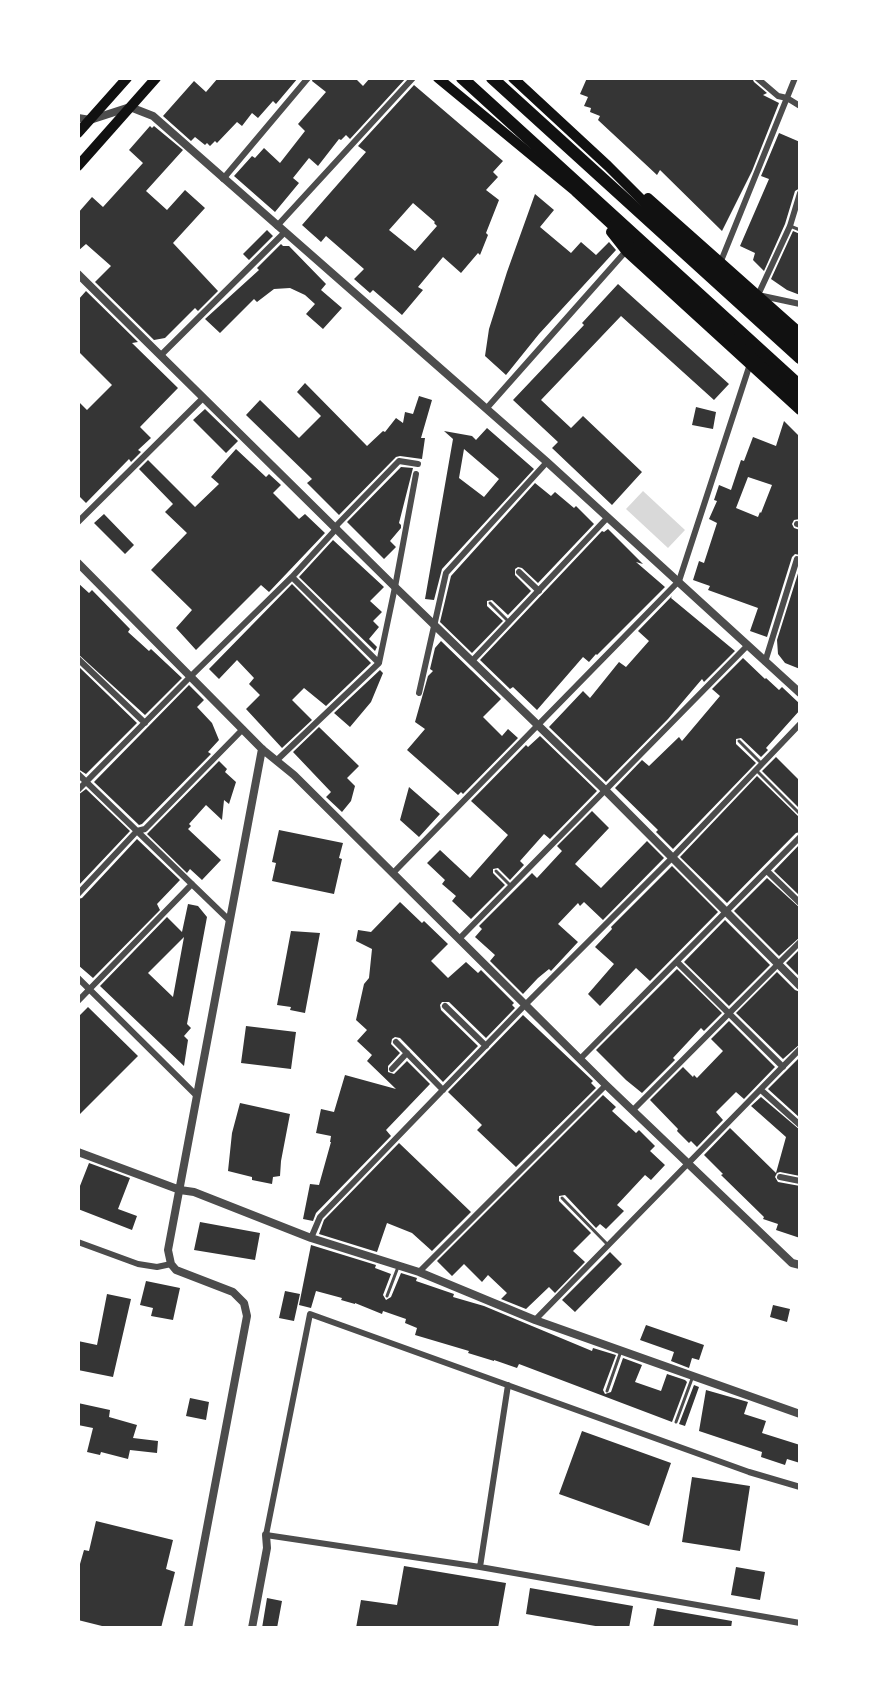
<!DOCTYPE html>
<style>
body{margin:0}
#map{position:relative;width:878px;height:1706px;overflow:hidden;background:#fff;font-family:Raleway,sans-serif}
canvas{display:block}
.frame{position:absolute;inset:0;border:80px solid #fff;pointer-events:none}
</style>
<div id="map">
<canvas width="878" height="1706"></canvas>
<div class="frame"></div>
</div>
<script>
const ctx = document.querySelector('canvas').getContext('2d');
ctx.lineJoin = 'round';
function fillPath(path, color) { ctx.fillStyle = color; ctx.fill(path, 'evenodd'); }
const poly = rows => new Path2D(rows.map(r => 'M' + r).join(''));
function trace(path, color, width, dash) { ctx.strokeStyle = color; ctx.lineWidth = width; ctx.lineCap = dash ? 'butt' : 'round'; ctx.setLineDash(dash || []); ctx.stroke(path); }
fillPath(poly([
 [643,491,685,530,668,548,626,509]
]), '#d9d9d9');
fillPath(poly([
 [218,78,298,78,276,104,273,101,258,118,252,113,242,126,237,122,217,143,215,141,210,146,207,143,205,145,195,137,191,141,163,116,194,81,206,92],
 [313,78,355,78,363,86,370,78,406,78,350,139,346,135,341,140,339,139,318,166,309,158,293,178,299,183,275,212,234,176,252,156,255,158,264,148,280,163,305,131,298,124,326,92,312,81],
 [587,78,752,78,754,82,767,93,763,95,779,103,752,171,722,231,660,170,657,175,598,120,600,116,590,112,591,108,584,106,588,97,580,94],
 [414,85,503,161,493,172,498,177,486,190,499,200,486,233,488,235,480,255,478,253,461,273,443,257,418,287,423,290,402,315,373,290,370,293,354,279,364,269,326,236,321,242,302,225,366,152,358,146],
 [413,203,435,222,434,223,437,226,415,251,389,230],
 [150,126,152,128,154,126,183,150,146,191,167,210,185,190,205,208,173,243,218,291,198,311,195,308,165,338,154,340,95,282,111,266,86,244,78,251,78,213,92,197,103,207,143,163,129,150],
 [779,133,800,142,800,188,795,191,785,224,764,271,753,260,755,253,740,246,769,179,761,176],
 [535,194,554,210,540,227,571,253,581,242,596,255,609,242,616,250,539,334,506,375,485,356,489,329,507,272],
 [267,230,273,236,249,260,243,254],
 [793,231,800,234,800,295,787,290,771,279],
 [281,244,283,246,289,246,326,284,321,290,342,308,323,329,306,314,315,304,305,295,290,288,274,289,257,302,254,299,220,333,205,319,259,270,257,268],
 [618,284,729,384,714,400,621,316,541,400,571,428,583,416,642,472,612,505,552,448,558,442,513,400,584,325,582,323],
 [86,291,138,342,132,343,178,388,140,427,151,438,138,450,141,452,131,462,129,459,86,503,78,495,78,401,87,410,112,385,78,351,78,300],
 [305,383,367,446,383,431,385,432,396,418,403,423,405,412,413,414,419,396,432,400,421,438,425,438,422,459,400,456,396,457,339,515,307,483,312,479,246,415,260,400,299,438,321,416,297,392],
 [696,407,716,412,713,429,692,425],
 [205,409,238,441,226,453,193,420],
 [784,421,800,437,800,519,794,520,792,524,794,528,800,530,800,555,795,554,792,557,767,637,750,631,758,608,708,590,710,586,693,580,699,561,704,563,717,523,709,519,717,501,714,500,719,485,731,490,741,460,744,461,753,437,776,446],
 [748,477,772,485,761,513,760,512,758,517,736,508],
 [487,428,534,469,442,569,434,600,425,599,453,439,444,431,472,436,476,440],
 [464,449,499,479,484,497,459,478],
 [236,449,266,477,269,474,281,485,273,493,299,519,305,514,325,533,269,592,261,585,196,650,176,628,192,610,151,570,187,533,165,512,173,504,139,469,148,460,195,507,219,484,211,477],
 [401,467,413,468,399,523,401,525,401,528,390,541,396,547,384,559,347,522],
 [535,483,551,496,555,492,574,508,576,506,594,524,538,583,522,568,518,567,515,569,515,575,531,591,508,615,492,600,487,601,487,606,503,621,472,653,440,622,451,576],
 [104,514,134,545,125,554,94,523],
 [608,529,643,564,636,562,665,587,597,655,596,654,589,662,583,657,537,710,513,687,510,689,480,660,602,531,604,532],
 [333,540,384,587,370,601,382,612,373,621,379,627,369,639,377,647,375,651,299,577],
 [800,567,800,669,785,663,778,654,777,640],
 [78,583,89,593,92,590,130,629,128,632,149,651,151,649,182,678,145,715,78,654],
 [292,584,371,663,326,706,304,688,292,700,312,720,282,748,246,709,260,695,249,684,254,678,237,660,219,679,209,669],
 [672,596,671,598,735,651,704,682,702,679,668,719,606,782,549,727,583,691,590,698,619,662,626,667,649,641,638,631],
 [441,641,501,699,483,717,502,736,508,729,518,738,463,794,461,792,458,795,407,750,425,729,415,722,428,676,433,671,430,669,435,648],
 [743,658,765,679,766,678,779,690,782,687,800,704,800,710,766,748,768,750,761,757,741,738,736,739,736,744,756,763,673,849,656,832,658,830,615,788,642,760,649,766,679,737,682,741,720,696,712,689],
 [78,666,137,723,86,774,78,769],
 [380,670,383,673,371,702,350,727,334,713],
 [189,685,204,700,197,707,212,723,219,740,208,752,211,754,142,824,139,825,94,782],
 [319,727,359,766,347,778,355,786,351,801,342,812,326,797,331,792,293,752],
 [540,736,597,791,550,839,544,834,520,861,524,865,510,880,498,868,493,869,493,873,505,885,471,919,452,901,456,896,442,884,445,880,427,863,440,850,470,878,508,835,471,801,526,745,528,747],
 [776,757,800,781,800,809,762,771],
 [219,761,227,769,225,772,236,782,229,804,224,800,222,820,206,805,189,824,191,826,188,829,221,860,202,880,190,869,187,873,147,834],
 [757,776,800,818,800,832,796,833,727,903,680,857],
 [409,787,440,814,419,837,400,820],
 [86,789,130,831,78,886,78,795],
 [592,811,609,828,575,864,601,888,647,841,664,858,603,920,584,902,580,906,578,903,558,924,578,942,551,971,549,969,538,978,523,994,490,961,495,955,475,937,482,929,479,926,532,873,537,878,562,851,557,846],
 [279,830,343,843,339,858,342,859,334,894,272,881,276,863,272,862],
 [137,839,180,880,157,904,160,910,93,978,78,965,78,899,82,898],
 [800,844,800,896,774,871],
 [672,866,718,912,650,981,636,968,600,1006,588,994,614,964,595,947,612,929,611,927],
 [767,878,800,908,800,937,779,956,734,911],
 [400,902,422,923,424,921,448,944,431,961,448,978,466,962,478,973,481,970,514,1003,512,1005,515,1008,486,1038,449,1002,442,1002,440,1005,441,1010,478,1046,443,1082,400,1038,395,1037,392,1039,391,1044,400,1053,388,1066,388,1072,394,1074,407,1061,430,1084,386,1130,391,1136,316,1213,313,1221,303,1219,310,1184,319,1185,331,1142,330,1142,331,1136,316,1133,321,1109,334,1112,345,1075,396,1089,367,1061,372,1055,357,1041,367,1030,356,1020,364,984,369,978,372,949,356,941,358,930,371,932],
 [188,904,198,906,207,917,187,1024,191,1028,184,1036,188,1040,184,1066,100,986,167,917,182,932],
 [184,937,173,997,148,973],
 [725,920,770,965,729,1006,684,962],
 [291,931,320,933,305,1013,290,1010,291,1007,277,1005],
 [800,949,800,977,786,963],
 [677,969,722,1013,704,1031,701,1028,673,1058,675,1060,642,1093,626,1080,596,1050],
 [777,972,795,990,800,992,800,1044,783,1059,736,1013],
 [88,1007,138,1056,78,1116,78,1017],
 [523,1015,593,1081,591,1083,596,1088,516,1167,477,1130,482,1125,448,1092],
 [729,1021,775,1067,744,1099,736,1092,716,1112,723,1120,697,1147,691,1141,689,1143,677,1131,678,1129,650,1100,683,1067,693,1077,694,1075,697,1078,723,1051,711,1039],
 [246,1026,296,1032,291,1069,241,1063],
 [800,1057,800,1118,768,1089],
 [603,1095,616,1107,612,1111,636,1133,639,1130,655,1146,650,1151,665,1165,651,1180,645,1175,617,1205,624,1211,606,1229,600,1224,596,1228,565,1195,559,1196,559,1201,591,1233,573,1251,585,1262,555,1293,549,1287,526,1309,501,1299,507,1293,488,1275,482,1282,464,1264,452,1276,437,1261],
 [761,1097,800,1130,800,1176,780,1172,777,1173,775,1177,778,1182,800,1186,800,1238,776,1230,778,1224,763,1219,764,1217,721,1175,723,1174,704,1155,730,1128,776,1173,786,1137,751,1106],
 [240,1103,290,1114,281,1161,280,1176,273,1177,272,1184,252,1180,252,1177,228,1171,232,1133],
 [399,1143,471,1212,432,1251,412,1233,387,1223,377,1252,319,1234,324,1220],
 [89,1163,130,1178,118,1209,137,1216,132,1230,78,1209,78,1191],
 [200,1222,260,1233,255,1260,194,1250],
 [311,1245,376,1265,375,1268,391,1274,383,1295,386,1300,391,1297,401,1273,417,1278,416,1281,454,1294,453,1297,484,1306,592,1351,593,1348,616,1355,603,1390,605,1394,611,1392,623,1358,642,1365,635,1382,661,1391,667,1374,685,1380,687,1382,672,1422,519,1364,517,1368,494,1360,494,1361,468,1353,469,1351,415,1335,417,1328,405,1323,406,1319,383,1311,382,1314,355,1303,355,1304,341,1300,342,1298,316,1291,311,1308,299,1305],
 [610,1252,622,1264,575,1312,562,1300],
 [146,1281,180,1288,173,1320,151,1316,153,1308,140,1305],
 [285,1291,300,1294,294,1321,279,1318],
 [107,1294,131,1299,113,1377,78,1370,78,1341,97,1345],
 [773,1305,790,1309,787,1322,770,1317],
 [646,1325,704,1345,699,1360,692,1358,689,1368,671,1361,674,1352,640,1340],
 [694,1385,699,1387,685,1426,679,1424],
 [706,1390,748,1402,744,1414,766,1421,762,1433,800,1445,800,1463,787,1459,785,1465,761,1457,762,1452,699,1431],
 [190,1398,209,1402,206,1420,186,1416],
 [78,1403,110,1410,109,1417,137,1425,133,1438,158,1441,157,1453,130,1450,128,1459,101,1452,100,1455,87,1452,93,1428,78,1425],
 [582,1431,671,1463,649,1526,559,1494],
 [692,1477,750,1486,740,1551,682,1542],
 [96,1521,173,1540,166,1569,175,1572,161,1628,110,1628,78,1620,78,1571,84,1550,89,1551],
 [404,1566,506,1583,498,1628,356,1628,361,1600,397,1605],
 [736,1567,765,1572,760,1600,731,1595],
 [530,1588,633,1606,629,1628,607,1628,526,1614],
 [267,1598,282,1601,277,1628,262,1628],
 [657,1608,732,1621,731,1628,653,1628]
]), '#353535');
trace(poly([
 [790,226,800,230],
 [490,603,509,622],
 [739,741,761,763],
 [756,770,800,814],
 [496,871,511,886],
 [562,1198,607,1244],
 [387,1296,398,1267],
 [607,1391,621,1351],
 [676,1422,693,1376]
]), '#4c4c4c', 3);
trace(poly([
 [757,78,778,96,787,98,800,106],
 [223,179,308,78],
 [800,193,790,226,758,295,800,304],
 [277,226,413,78],
 [721,261,795,78],
 [161,355,285,232],
 [486,409,626,251],
 [78,522,203,398],
 [797,524,800,525],
 [335,527,399,461,418,464],
 [519,572,539,591],
 [292,577,379,663],
 [78,659,145,723],
 [472,661,608,517],
 [765,662,797,559],
 [419,693,446,573,547,462],
 [277,760,379,663,395,587,416,474],
 [78,774,230,921],
 [78,790,191,676,292,577,337,528],
 [767,871,800,903],
 [394,872,679,581,750,364],
 [78,894,137,831,145,829,243,729],
 [459,939,747,646],
 [677,962,783,1067],
 [78,978,197,1096],
 [78,1001,192,884],
 [445,1006,486,1046],
 [396,1042,443,1090],
 [580,1059,800,837],
 [392,1069,407,1053],
 [761,1090,800,1125],
 [633,1110,800,942],
 [780,1177,800,1181],
 [311,1238,320,1217,525,1005,673,857,800,724],
 [78,1242,138,1264,157,1267,171,1264],
 [419,1272,606,1085],
 [535,1320,800,1049],
 [800,1487,749,1472,310,1314,266,1535,480,1567,800,1623],
 [480,1567,508,1385]
]), '#4c4c4c', 6);
trace(poly([
 [78,118,90,120,130,107,153,116,547,462,800,693],
 [78,274,395,587,606,791,800,986],
 [78,563,262,749,294,775,606,1085,792,1263,800,1265],
 [78,1152,180,1190,194,1192,311,1238,419,1272,535,1320,800,1414],
 [188,1628,247,1316,244,1303,233,1292,176,1270,171,1264,168,1250,262,749],
 [252,1628,267,1548,266,1535]
]), '#4c4c4c', 8);
trace(poly([
 [438,78,575,191,800,399],
 [513,78,608,166,659,217,800,345],
 [78,133,127,78],
 [78,166,156,78],
 [648,198,800,333],
 [611,232,626,251,800,410]
]), '#111', 10);
trace(poly([
 [462,78,800,386],
 [492,78,800,358]
]), '#111', 12);
</script>
